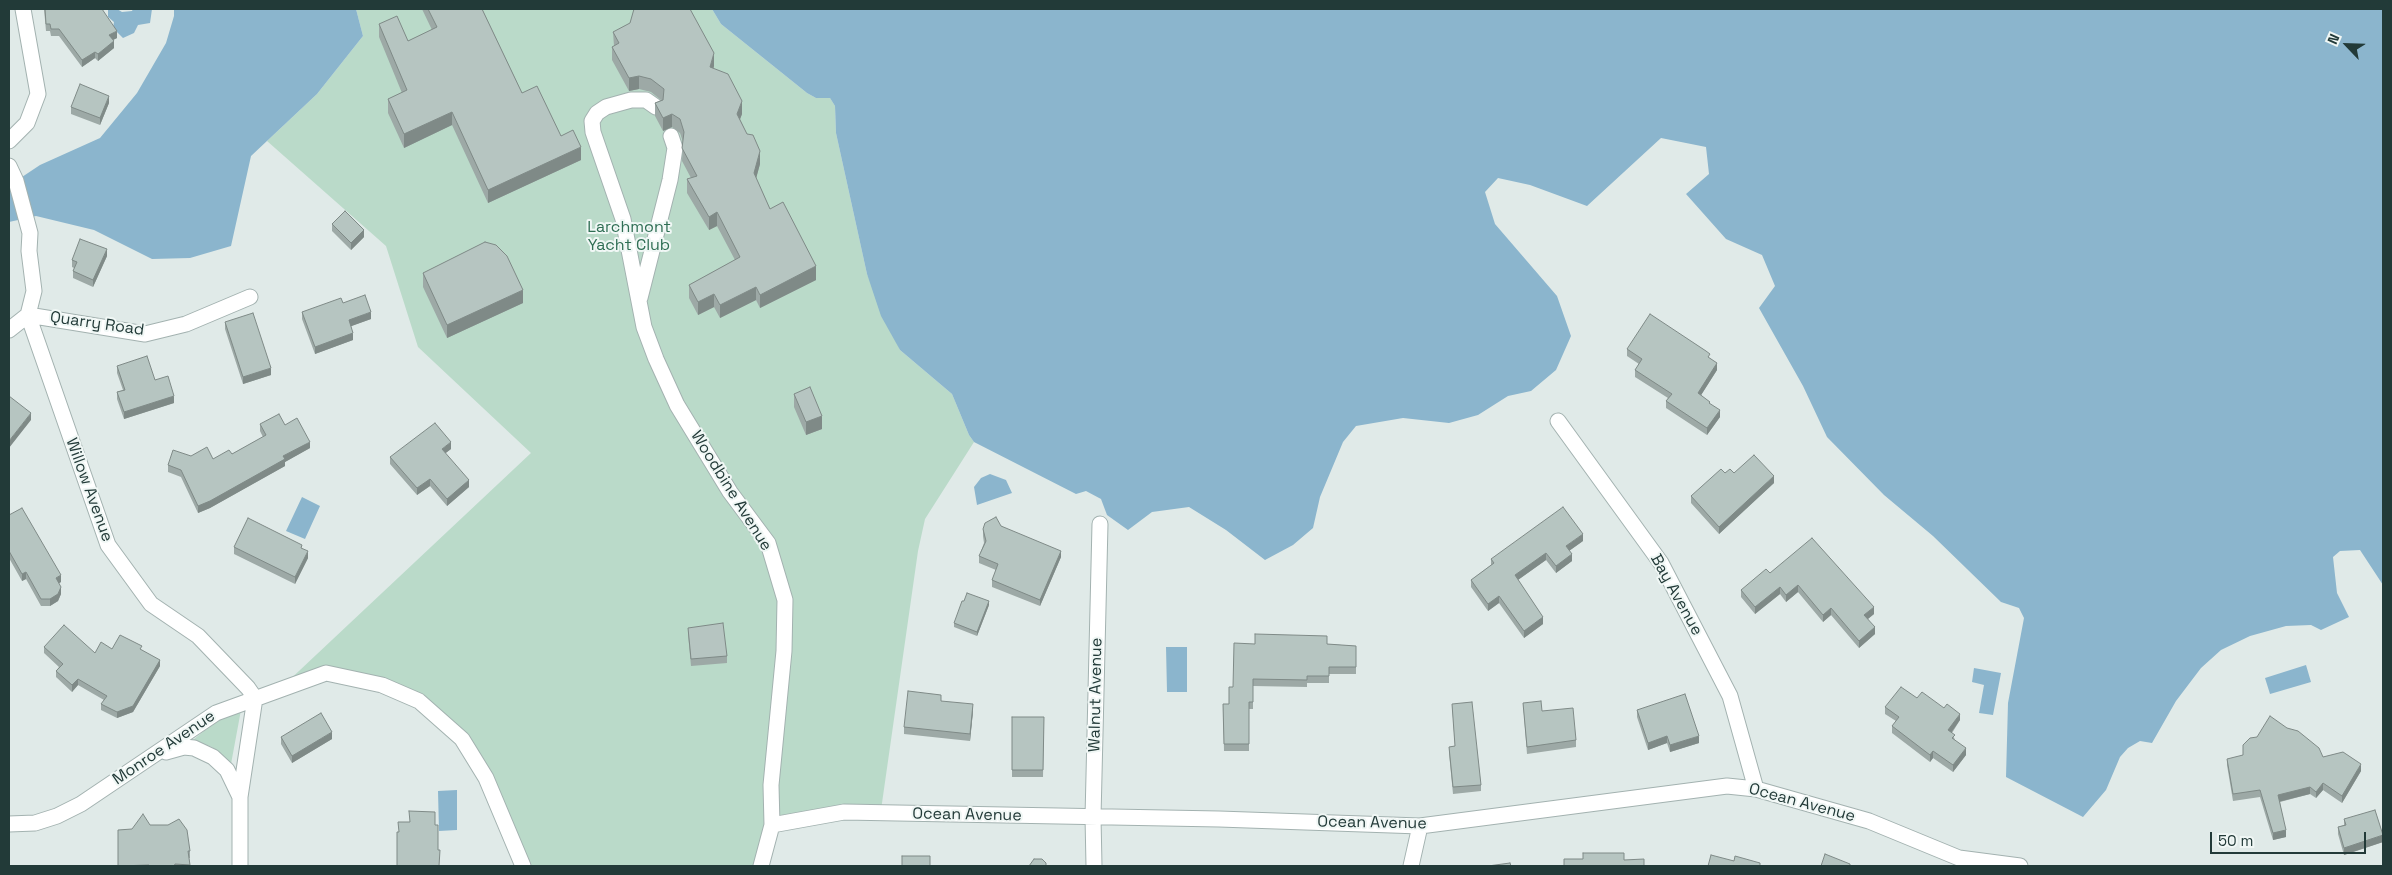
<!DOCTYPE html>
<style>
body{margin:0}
#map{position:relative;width:2392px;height:875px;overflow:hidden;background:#e0eae8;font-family:"Space Grotesk",sans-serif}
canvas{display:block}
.frame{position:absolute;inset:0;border:10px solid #223a38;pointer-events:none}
.north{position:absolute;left:2322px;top:20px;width:50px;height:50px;-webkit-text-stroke:4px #f0f7f5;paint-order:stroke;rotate:294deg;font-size:14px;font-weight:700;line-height:20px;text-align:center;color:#223a38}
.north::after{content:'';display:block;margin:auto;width:18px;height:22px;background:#223a38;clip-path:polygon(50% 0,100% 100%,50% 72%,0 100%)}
.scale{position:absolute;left:2210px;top:832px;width:156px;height:22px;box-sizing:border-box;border:2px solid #223a38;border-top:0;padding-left:6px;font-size:15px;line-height:18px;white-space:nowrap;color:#223a38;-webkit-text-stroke:4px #f0f7f5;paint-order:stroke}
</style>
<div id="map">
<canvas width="2392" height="875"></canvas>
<div class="frame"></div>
<div class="north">N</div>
<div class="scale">50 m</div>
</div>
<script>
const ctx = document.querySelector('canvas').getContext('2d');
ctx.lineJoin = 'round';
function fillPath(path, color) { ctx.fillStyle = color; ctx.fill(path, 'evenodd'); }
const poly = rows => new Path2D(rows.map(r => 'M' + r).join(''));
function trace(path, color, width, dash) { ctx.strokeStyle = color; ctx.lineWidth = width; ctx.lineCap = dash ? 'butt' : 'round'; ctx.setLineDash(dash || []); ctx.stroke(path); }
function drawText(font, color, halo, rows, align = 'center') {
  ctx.font = font + ' "Space Grotesk",sans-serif'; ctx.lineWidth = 4; ctx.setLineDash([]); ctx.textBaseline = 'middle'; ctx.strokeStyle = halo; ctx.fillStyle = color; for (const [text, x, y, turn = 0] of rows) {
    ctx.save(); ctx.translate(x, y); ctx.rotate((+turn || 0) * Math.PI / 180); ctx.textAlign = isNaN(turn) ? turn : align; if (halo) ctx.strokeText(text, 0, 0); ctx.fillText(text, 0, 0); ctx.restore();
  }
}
fillPath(poly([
 [356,9,712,9,721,24,807,93,816,98,830,98,835,106,836,133,867,274,900,350,952,394,969,435,974,442,925,519,918,551,881,810,771,823,759,866,527,866,494,787,423,700,328,670,283,686,531,453,418,347,386,246,267,141,317,94,363,36],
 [241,710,231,764,212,747,201,743,188,744,215,722]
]), '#badac9');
fillPath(poly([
 [108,9,117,9,122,12,132,11,133,9,152,9,150,23,138,25,134,33,123,38,113,28,114,22,108,17],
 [174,9,356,9,363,36,317,94,251,156,231,246,190,258,152,259,94,230,36,216,9,222,9,183,16,181,40,165,100,138,137,93,166,43,174,16],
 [712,9,2383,9,2383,585,2360,550,2340,551,2333,557,2337,593,2349,617,2321,630,2311,625,2286,626,2250,636,2221,650,2201,668,2176,701,2152,743,2140,741,2128,748,2120,757,2106,790,2083,817,2006,777,2008,703,2024,618,2019,608,2001,602,1933,536,1884,495,1827,437,1803,386,1759,308,1775,286,1762,255,1726,239,1686,194,1709,174,1706,147,1661,138,1587,206,1530,185,1498,178,1485,192,1495,224,1557,296,1571,336,1556,370,1531,391,1508,396,1478,415,1449,423,1403,418,1356,426,1343,442,1320,497,1313,528,1293,545,1265,560,1226,530,1189,507,1152,512,1128,530,1107,515,1101,499,1086,491,1076,494,974,442,969,435,952,394,900,350,881,316,867,274,836,133,835,106,830,98,816,98,807,93,721,24],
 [990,474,1006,480,1012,493,977,505,974,487,981,478],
 [302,497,320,506,305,539,286,531],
 [1166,647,1187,647,1187,692,1167,692],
 [2306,665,2311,682,2270,694,2265,678],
 [1974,668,2001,673,1993,715,1979,713,1984,685,1972,682],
 [457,790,457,830,439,831,438,791]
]), '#8bb5cd');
const minor = poly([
 [656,107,646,100,631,100,606,107,597,113,592,121,593,132,623,219,644,327,656,359,677,405,730,492,768,543,785,600,784,651,771,785,772,825,761,866],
 [9,141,27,123,38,94,23,9],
 [9,166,16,181,30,233,29,251,34,291,28,315,108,545,151,604,198,636,248,688,255,698,240,797,240,866],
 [640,298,670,180,675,148,671,136],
 [9,330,28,315,145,334,186,324,250,297],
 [1558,421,1661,563,1730,696,1756,789],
 [166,752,184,747,194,748,213,757,227,770,240,797],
 [9,824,35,823,57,816,81,804,216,713,326,673,382,685,419,701,462,739,486,778,523,866],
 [772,825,844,812,1219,819,1420,826,1727,786,1756,789,1869,821,1959,858,2020,866],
 [1094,866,1093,817,1100,524],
 [1411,866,1420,826]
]);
trace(minor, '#a3b2b0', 17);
trace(minor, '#fff', 15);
fillPath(poly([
 [44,9,103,9,102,9,117,38,113,40,114,48,98,61,95,58,82,67,59,36,51,36,50,31,46,31],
 [422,9,482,9,522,93,561,136,581,160,488,203,452,125,404,148,388,113,388,99,402,93,379,37,379,24,408,41,432,30],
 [613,32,714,66,713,69,742,114,740,119,760,164,756,178,770,209,816,280,760,308,756,300,720,318,714,307,698,315,689,298,689,285,735,260,717,226,709,230,687,193,687,179,691,178,682,161,683,142,680,133,672,127,663,131,655,116,655,103,661,100,651,92,639,89,629,91,612,60,612,47,614,46],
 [109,103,100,125,71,114,71,107],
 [332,224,364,237,351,250,332,231],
 [107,256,93,287,73,278,73,271,74,268,72,267,72,260],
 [423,273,523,303,447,338,423,287],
 [343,303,371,319,351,326,353,340,315,354,302,319,302,312],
 [225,322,271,375,243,384,225,329],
 [1627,349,1710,358,1717,370,1701,395,1710,404,1720,417,1707,435,1666,408,1666,401,1668,398,1635,377,1635,370,1639,364,1627,356],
 [117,366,155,380,174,403,124,419,117,399,117,392,123,390,117,373],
 [794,394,822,429,806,435,794,407],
 [260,424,285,425,310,448,285,462,285,466,210,508,198,513,181,477,168,472,168,465,191,456,213,459,232,454,263,437,260,431],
 [451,449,445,453,469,487,447,506,430,486,417,495,390,464,390,457],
 [1725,473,1774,483,1719,534,1691,503,1691,496],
 [9,515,61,582,59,583,61,594,58,601,50,606,41,606,26,579,22,581,9,558],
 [1001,526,1061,557,1040,606,992,587,992,580,996,570,979,563,979,556,984,543,983,536,983,529],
 [1583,541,1569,551,1572,561,1556,573,1546,560,1518,580,1543,624,1524,638,1499,603,1488,611,1471,587,1471,580,1491,565,1491,559],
 [234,547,302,549,308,558,295,584,234,554],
 [1770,573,1874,614,1868,619,1875,634,1859,648,1831,615,1823,622,1798,592,1786,602,1780,594,1755,614,1741,597,1741,590],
 [989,605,977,636,954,627,954,623],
 [688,628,727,656,727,663,691,666,688,634],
 [1327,644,1356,646,1356,674,1329,674,1329,683,1307,683,1307,687,1253,686,1253,709,1249,709,1249,751,1224,751,1223,704,1229,704,1233,687],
 [44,647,95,653,112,649,142,650,160,666,133,712,117,718,101,710,101,704,104,700,78,685,72,692,56,677,56,671,59,667,44,653],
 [1917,698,1960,720,1952,733,1955,740,1966,755,1953,772,1933,758,1930,762,1892,733,1892,726,1896,721,1885,714,1885,707],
 [941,701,973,711,970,741,904,734,904,727],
 [1523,703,1576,740,1576,747,1527,754],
 [1452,704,1481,785,1481,791,1453,794,1449,753,1449,747,1455,746],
 [1637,710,1699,743,1670,752,1667,743,1648,750,1637,717],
 [1012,717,1044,717,1043,777,1012,777],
 [281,737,332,739,292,763,281,744],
 [2323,757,2361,771,2342,803,2323,790,2316,798,2310,794,2280,802,2286,837,2273,840,2260,797,2233,801,2227,765,2227,759],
 [2344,819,2383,842,2344,855,2338,834,2338,827,2344,825],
 [150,825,190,851,190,858,189,858,190,866,118,866,132,829]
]), '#9da9a6');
fillPath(poly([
 [117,31,117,38,109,42,109,35],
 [114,41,114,48,98,61,98,54],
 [95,52,95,58,82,67,82,60],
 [714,53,714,66,710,81,710,67],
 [639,76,639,89,629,91,629,78],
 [109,96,109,103,100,125,100,118],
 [742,101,742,114,737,127,737,114],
 [452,112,452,125,404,148,404,134],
 [672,114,672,127,663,131,663,118],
 [581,147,581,160,488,203,488,190],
 [760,151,760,164,754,186,754,173],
 [717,212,717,226,709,230,709,217],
 [364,230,364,237,351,250,351,243],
 [107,249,107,256,93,287,93,280],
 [816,266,816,280,760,308,760,295],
 [756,287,756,300,720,318,720,305],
 [523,290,523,303,447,338,447,325],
 [714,294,714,307,698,315,698,302],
 [371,312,371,319,349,327,349,320],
 [353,333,353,340,315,354,315,347],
 [1717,363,1717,370,1698,400,1698,393],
 [271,368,271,375,243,384,243,377],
 [174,396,174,403,124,419,124,412],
 [1720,410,1720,417,1707,435,1707,428],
 [31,413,31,420,9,448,9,441],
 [822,416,822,429,806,435,806,422],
 [310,442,310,448,285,462,285,466,210,508,198,513,198,506,283,456],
 [451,442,451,449,442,456,442,449],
 [1774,476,1774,483,1719,534,1719,527],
 [430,479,430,486,417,495,417,488],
 [469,480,469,487,447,506,447,499],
 [1583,534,1583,541,1566,553,1566,546],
 [308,551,308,558,295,584,295,577],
 [1061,551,1061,557,1040,606,1040,600],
 [1546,553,1546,560,1515,582,1515,575],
 [1572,554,1572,561,1556,573,1556,566],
 [26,572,26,579,22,581,22,574],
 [61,575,61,582,56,585,56,578],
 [1798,585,1798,592,1786,602,1786,595],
 [61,587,61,594,58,601,50,606,50,599],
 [1780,587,1780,594,1755,614,1755,607],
 [1499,596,1499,603,1488,611,1488,604],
 [989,601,989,605,977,636,977,632],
 [1874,607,1874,614,1864,622,1864,615],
 [1831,608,1831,615,1823,622,1823,615],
 [1543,617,1543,624,1524,638,1524,631],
 [1875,627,1875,634,1859,648,1859,641],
 [160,660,160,666,133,712,117,718,117,712],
 [78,679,78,685,72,692,72,685],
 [973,704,973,711,970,741,970,734],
 [1960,714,1960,720,1948,737,1948,730],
 [332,732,332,739,292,763,292,756],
 [1667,736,1667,743,1648,750,1648,743],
 [1699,736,1699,743,1670,752,1670,745],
 [1966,748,1966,755,1953,772,1953,765],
 [1933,751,1933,758,1930,762,1930,755],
 [2361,764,2361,771,2342,803,2342,796],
 [2323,783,2323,790,2316,798,2316,792],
 [2310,787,2310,794,2278,802,2278,795],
 [2286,830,2286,837,2273,840,2273,833],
 [2383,835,2383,842,2344,855,2344,848]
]), '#7f8a87');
const building = poly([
 [45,9,102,9,117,31,109,35,114,41,98,54,95,52,82,60,59,29,51,29,50,24,46,24,45,9],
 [428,9,482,9,522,93,537,86,561,136,573,130,581,147,488,190,452,112,404,134,388,99,407,90,379,24,397,16,408,41,437,27,428,9],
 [634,9,690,9,714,53,710,67,728,74,742,101,737,114,747,134,753,135,760,151,754,173,770,209,783,202,816,266,760,295,756,287,720,305,714,294,698,302,689,285,740,257,717,212,709,217,687,179,697,176,682,148,684,132,680,119,672,114,663,118,655,103,663,100,664,89,651,79,639,76,629,78,612,47,619,43,613,32,630,23,634,9],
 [80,84,109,96,100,118,71,107,80,84],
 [345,211,364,230,351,243,332,224,345,211],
 [80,239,107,249,93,280,73,271,77,262,72,260,80,239],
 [485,242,496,245,507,256,523,290,447,325,423,273,485,242],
 [365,295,371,312,349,320,353,333,315,347,302,312,341,298,343,303,365,295],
 [253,313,271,368,243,377,225,322,253,313],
 [1650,314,1706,351,1710,354,1708,357,1717,363,1698,393,1710,402,1709,403,1720,410,1707,428,1666,401,1672,394,1635,370,1642,359,1627,349,1650,314],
 [147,356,155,380,168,376,174,396,124,412,117,392,125,390,117,366,147,356],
 [810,387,822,416,806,422,794,394,810,387],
 [9,396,31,413,9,441,9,396],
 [279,414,285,425,297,418,310,442,283,456,285,459,210,501,198,506,181,470,168,465,173,450,191,456,207,447,213,459,229,450,232,454,266,435,260,424,279,414],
 [435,423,451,442,442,449,469,480,447,499,430,479,417,488,390,457,435,423],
 [1754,455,1774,476,1719,527,1691,496,1721,469,1725,473,1730,469,1734,473,1754,455],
 [1563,507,1583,534,1566,546,1572,554,1556,566,1546,553,1515,575,1543,617,1524,631,1499,596,1488,604,1471,580,1494,563,1491,559,1563,507],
 [22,508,61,575,56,578,61,587,58,594,50,599,41,599,26,572,22,574,9,551,9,515,22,508],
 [996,517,1001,526,1061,551,1040,600,992,580,998,564,979,556,986,541,983,529,985,523,996,517],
 [248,518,302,545,301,548,308,551,295,577,234,547,248,518],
 [1812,538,1874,607,1864,615,1875,627,1859,641,1831,608,1823,615,1798,585,1786,595,1780,587,1755,607,1741,590,1766,569,1770,573,1812,538],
 [967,593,989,601,977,632,954,623,962,601,964,601,967,593],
 [723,623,727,656,691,659,688,628,723,623],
 [64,625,95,653,101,642,112,649,120,635,142,646,140,649,160,660,133,706,117,712,101,704,107,696,78,679,72,685,56,671,63,664,44,647,64,625],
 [1255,634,1327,636,1327,644,1356,646,1356,667,1329,667,1329,676,1307,676,1307,680,1253,679,1253,702,1249,702,1249,744,1224,744,1223,704,1229,704,1229,687,1233,687,1234,643,1255,644,1255,634],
 [1901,687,1917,698,1922,692,1944,708,1947,704,1960,714,1948,730,1955,735,1952,738,1966,748,1953,765,1933,751,1930,755,1892,726,1899,717,1885,707,1901,687],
 [908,691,941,695,941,701,973,704,970,734,904,727,908,691],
 [1685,694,1699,736,1670,745,1667,736,1648,743,1637,710,1685,694],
 [1541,701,1542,711,1573,708,1576,740,1527,747,1523,703,1541,701],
 [1472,702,1481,785,1453,787,1449,747,1455,746,1452,704,1472,702],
 [321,713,332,732,292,756,281,737,321,713],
 [2270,716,2287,728,2298,731,2319,748,2323,757,2343,752,2361,764,2342,796,2323,783,2316,792,2310,787,2278,795,2286,830,2273,833,2260,790,2233,794,2227,759,2243,755,2243,745,2250,738,2257,737,2270,716],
 [1012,717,1044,717,1043,770,1012,770,1012,717],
 [2375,810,2383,835,2344,848,2338,827,2346,825,2344,819,2375,810],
 [409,811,435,812,435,825,438,825,438,850,440,850,439,866,397,866,397,832,399,832,398,822,410,822,409,811],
 [143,814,150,825,168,825,179,819,187,830,190,851,188,851,190,865,175,864,174,866,149,866,149,865,118,866,118,830,132,829,143,814],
 [1583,853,1624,853,1624,860,1644,859,1644,866,1564,866,1564,859,1583,859,1583,853],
 [1825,854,1850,864,1850,866,1821,866,1825,854],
 [1711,855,1734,861,1735,856,1760,863,1760,866,1708,866,1711,855],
 [902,856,930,856,930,866,902,866,902,856],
 [1034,859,1042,859,1046,863,1046,866,1029,866,1034,859],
 [1510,863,1511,866,1488,866,1510,863]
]);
fillPath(building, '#b6c5c1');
trace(building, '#7f8a87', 1);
drawText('16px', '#2f6e54', '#f0f7f5', [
 ["Larchmont",629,228],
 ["Yacht Club",629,246]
]);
drawText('16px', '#223a38', '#f0f7f5', [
 ["Quarry Road",97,324,8],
 ["Willow Avenue",89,490,70],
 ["Woodbine Avenue",731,491,58],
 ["Bay Avenue",1676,595,61],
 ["Walnut Avenue",1096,695,-89],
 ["Monroe Avenue",164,748,-34],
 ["Ocean Avenue",1802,803,15],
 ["Ocean Avenue",967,815,1],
 ["Ocean Avenue",1372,823,1]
]);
</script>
